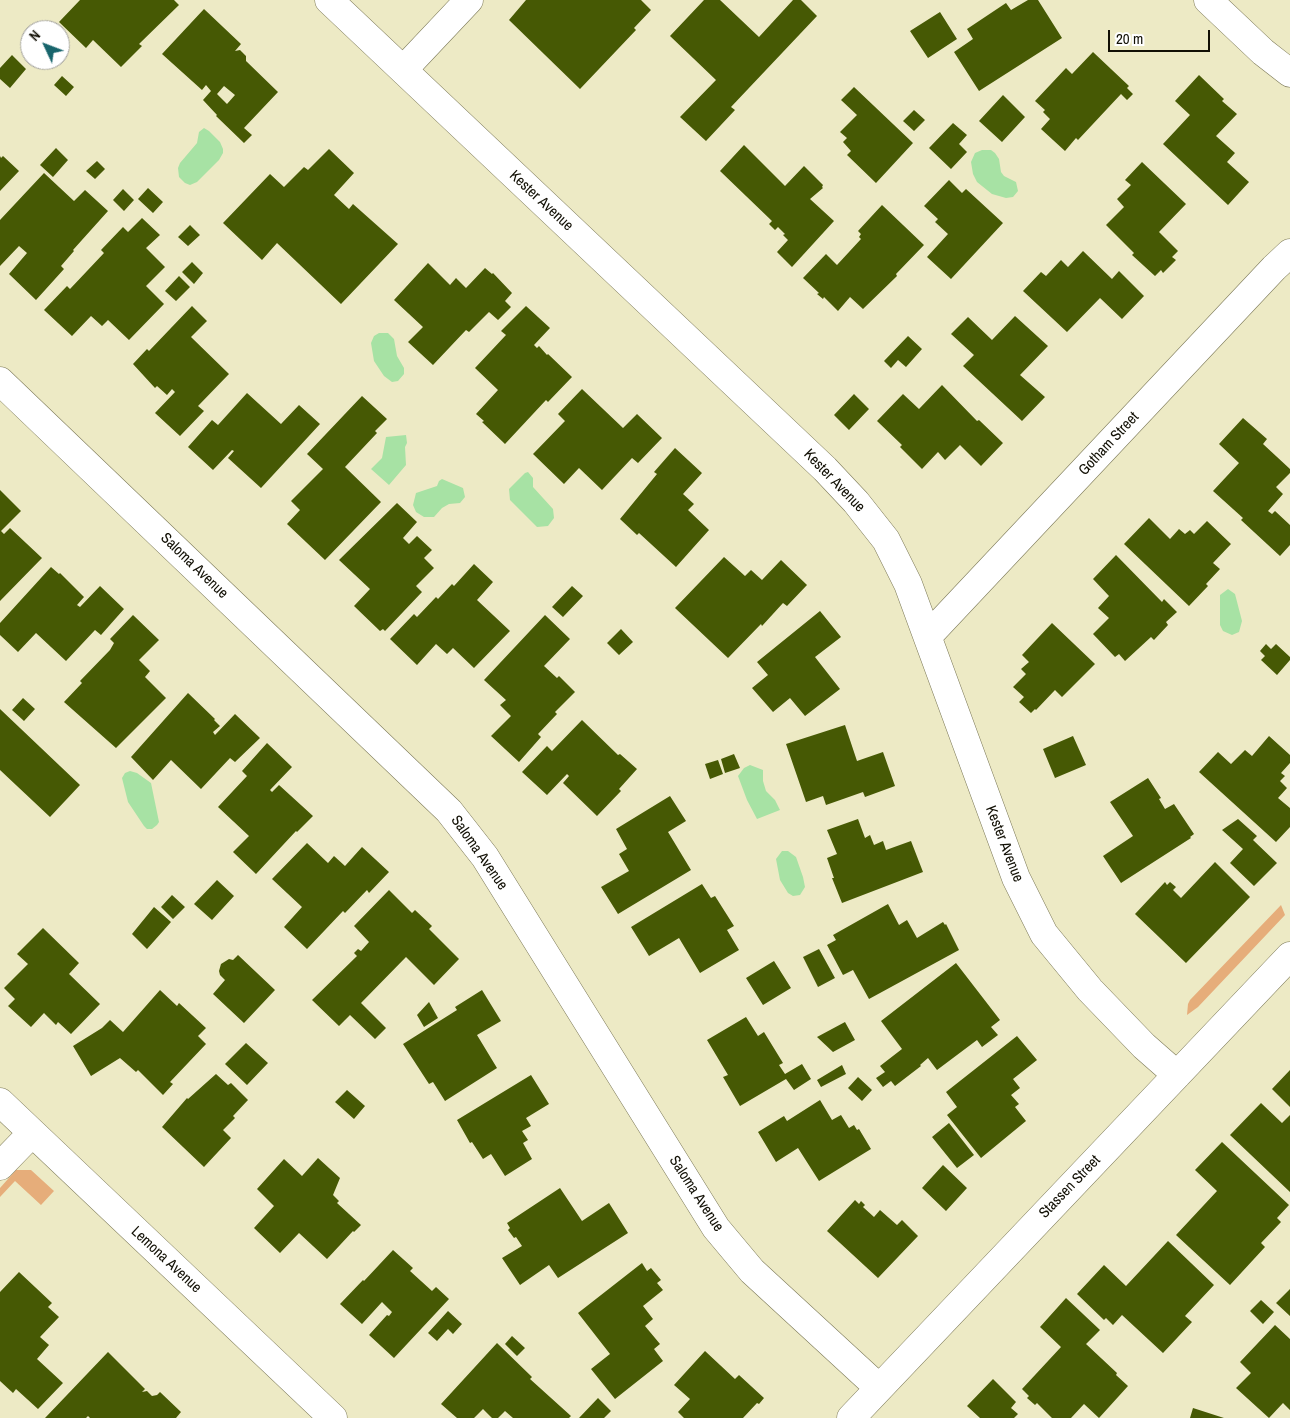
<!DOCTYPE html>
<style>
body{margin:0}
#map{position:relative;width:1290px;height:1418px;overflow:hidden;background:#edeac5;font-family:"Archivo Narrow",sans-serif}
canvas{display:block}
.north{position:absolute;left:20px;top:20px;width:50px;height:50px;box-sizing:border-box;background:#fff;border:1px solid #a09f9b;border-radius:50%;rotate:313deg;font-size:14px;font-weight:700;line-height:20px;text-align:center;color:#121005}
.north::after{content:'';display:block;margin:auto;width:18px;height:22px;background:#18656c;clip-path:polygon(50% 0,100% 100%,50% 72%,0 100%)}
.scale{position:absolute;left:1108px;top:30px;width:102px;height:22px;box-sizing:border-box;border:2px solid #121005;border-top:0;padding-left:6px;font-size:15px;line-height:18px;white-space:nowrap;color:#121005;-webkit-text-stroke:4px #fff;paint-order:stroke}
</style>
<div id="map">
<canvas width="1290" height="1418"></canvas>
<div class="north">N</div>
<div class="scale">20 m</div>
</div>
<script>
const ctx = document.querySelector('canvas').getContext('2d');
ctx.lineJoin = 'round';
function fillPath(path, color) { ctx.fillStyle = color; ctx.fill(path, 'evenodd'); }
const poly = rows => new Path2D(rows.map(r => 'M' + r).join(''));
function trace(path, color, width, dash) { ctx.strokeStyle = color; ctx.lineWidth = width; ctx.lineCap = dash ? 'butt' : 'round'; ctx.setLineDash(dash || []); ctx.stroke(path); }
function drawText(font, color, halo, rows, align = 'center') {
  ctx.font = font + ' "Archivo Narrow",sans-serif'; ctx.lineWidth = 5; ctx.setLineDash([]); ctx.textBaseline = 'middle'; ctx.strokeStyle = halo; ctx.fillStyle = color; for (const [text, x, y, turn = 0] of rows) {
    ctx.save(); ctx.translate(x, y); ctx.rotate((+turn || 0) * Math.PI / 180); ctx.textAlign = isNaN(turn) ? turn : align; if (halo) ctx.strokeText(text, 0, 0); ctx.fillText(text, 0, 0); ctx.restore();
  }
}
fillPath(poly([
 [1281,905,1285,915,1198,1007,1187,1015,1188,1004,1190,1000],
 [16,1170,31,1170,54,1191,41,1205,15,1181,0,1197,0,1188]
]), '#e6ad7a');
fillPath(poly([
 [204,128,209,131,220,142,223,149,223,153,219,160,197,182,190,185,185,183,179,177,178,168,180,163,197,143,199,132],
 [982,150,991,150,995,153,999,159,1001,172,1004,176,1016,182,1018,191,1013,197,1006,198,992,194,977,182,973,174,971,162,975,153],
 [379,333,388,333,394,339,397,356,404,368,404,374,398,381,392,382,384,376,374,361,371,343,374,336],
 [406,435,407,443,405,447,406,465,389,485,371,469,382,458,386,437],
 [528,472,533,478,533,487,553,509,554,518,548,526,537,527,510,500,509,489,525,473],
 [442,479,463,488,465,497,460,503,449,504,442,508,434,517,424,517,416,512,413,505,416,493,437,486,439,481],
 [1228,589,1235,594,1242,621,1239,632,1232,635,1223,631,1220,625,1220,595],
 [750,765,763,770,763,781,766,791,775,800,780,810,757,819,747,800,738,776,744,768],
 [130,771,137,773,151,783,159,822,157,825,152,829,147,829,144,826,128,802,122,778,125,773],
 [782,851,788,851,796,857,803,877,805,887,800,895,793,896,788,893,780,880,776,859]
]), '#a7e2a4');
fillPath(poly([
 [80,0,174,0,179,5,139,44,142,46,121,67,93,40,86,48,59,22],
 [526,0,641,0,651,10,634,28,636,30,580,89,509,20],
 [704,0,720,0,759,37,793,0,801,0,817,16,731,107,735,110,706,141,680,117,716,80,670,36],
 [1028,0,1038,0,1062,38,979,91,954,52,973,39,967,29,1006,3,1011,10],
 [204,9,241,44,235,51,240,50,246,56,246,61,278,92,244,128,252,135,244,143,216,116,217,115,203,100,211,91,206,85,202,90,162,54],
 [224,86,235,95,227,104,217,94],
 [940,12,957,39,928,58,910,31],
 [1093,52,1129,86,1127,88,1133,94,1127,100,1121,94,1078,140,1076,138,1065,151,1041,129,1050,119,1043,112,1045,110,1035,101,1066,68,1072,74],
 [12,55,26,69,10,88,0,79,0,68],
 [1199,75,1224,99,1222,101,1237,114,1216,136,1235,153,1227,162,1249,182,1228,205,1163,144,1190,115,1175,101],
 [62,76,74,87,66,96,54,85],
 [854,87,913,143,876,183,847,155,851,151,843,142,847,138,840,132,857,115,841,100],
 [1003,95,1025,117,1002,142,979,121],
 [914,110,925,120,914,131,903,121],
 [953,123,967,135,959,144,967,152,951,169,929,148],
 [744,145,785,186,804,166,823,185,822,187,823,188,810,199,834,221,792,267,777,252,788,240,783,235,785,234,778,227,775,230,769,224,772,221,720,171],
 [56,148,68,160,53,177,40,165],
 [329,149,354,173,334,195,349,209,353,204,398,244,341,304,277,243,262,260,223,223,270,174,284,187,304,167,308,170],
 [0,156,1,158,3,156,19,171,0,191],
 [97,161,105,169,95,179,86,171],
 [1142,162,1186,204,1159,232,1178,251,1172,257,1176,260,1163,273,1161,270,1155,276,1132,255,1134,253,1106,225,1124,207,1117,199,1131,185,1125,180],
 [44,173,74,201,85,190,108,211,73,250,74,251,61,266,64,269,36,300,9,274,27,253,19,246,0,266,0,220],
 [949,180,962,193,966,189,1003,223,951,279,927,257,948,234,935,222,938,219,924,206],
 [148,188,163,202,153,213,138,199],
 [123,189,134,200,124,211,113,200],
 [882,205,924,245,896,274,897,276,863,309,850,297,838,311,824,297,823,299,817,294,819,293,803,278,826,254,837,265,861,239,859,237,861,234,858,231],
 [142,218,160,235,146,248,165,267,146,286,164,304,129,340,108,320,102,326,91,316,72,336,44,310,67,286,70,289,104,253,101,250,123,227,128,232],
 [190,225,200,235,188,246,178,237],
 [1083,251,1112,279,1119,271,1144,296,1122,319,1100,298,1067,332,1023,291,1041,272,1046,276,1061,260,1068,267],
 [192,262,203,273,194,284,182,272],
 [428,263,450,285,456,278,466,288,485,268,492,274,493,273,512,293,505,301,511,307,498,320,489,312,469,332,466,330,433,365,408,342,423,327,394,300],
 [179,276,190,287,176,301,165,291],
 [192,306,207,321,191,337,229,374,198,406,204,411,180,436,155,413,175,392,172,389,167,395,157,386,155,388,133,364,147,349,149,351],
 [526,306,550,328,534,345,537,348,539,346,547,355,548,354,572,377,548,402,546,400,505,444,482,422,484,421,476,414,498,390,475,368,506,335,501,331],
 [1015,316,1048,346,1020,375,1045,397,1022,421,963,366,974,355,951,334,968,317,992,340],
 [908,336,922,349,906,367,898,360,891,368,884,361],
 [942,385,977,421,979,420,1003,443,981,466,960,445,945,460,938,452,922,469,900,447,902,445,877,421,903,394,919,409],
 [582,389,623,428,637,414,662,438,638,463,632,458,602,490,579,468,564,484,533,454,565,421,558,414],
 [247,393,281,424,299,405,320,424,261,488,228,458,234,451,232,450,213,470,188,447,212,420,218,425],
 [854,394,869,409,849,430,834,415],
 [362,396,387,419,375,431,377,433,345,467,381,502,325,560,287,524,300,510,291,501,323,469,307,454],
 [1243,418,1267,439,1263,444,1290,469,1290,473,1276,487,1283,494,1268,511,1272,514,1275,511,1290,525,1290,545,1280,556,1241,520,1243,518,1213,491,1239,463,1219,444],
 [675,448,702,473,683,494,694,504,688,510,709,530,676,567,639,533,637,535,620,519,657,474,654,472],
 [0,490,21,511,1,531,4,534,10,528,42,558,0,601],
 [397,503,417,522,403,538,409,544,417,536,432,550,424,558,434,568,416,586,422,592,385,631,383,629,380,631,354,606,370,589,339,560],
 [1149,518,1170,539,1179,529,1185,534,1190,530,1194,534,1207,521,1231,544,1213,563,1220,569,1206,584,1208,586,1189,606,1124,544],
 [1116,555,1162,602,1164,599,1177,612,1166,622,1168,625,1154,640,1151,637,1125,661,1119,654,1115,657,1093,634,1109,618,1098,608,1109,596,1093,579],
 [724,557,745,576,751,570,762,580,781,560,807,585,787,606,783,603,762,626,761,624,728,658,675,608],
 [474,564,493,582,477,600,510,631,474,668,453,648,447,654,436,644,417,665,390,639,414,614,417,617,436,597,438,599,452,584,454,586],
 [51,567,59,574,60,573,84,597,77,605,80,607,100,586,124,609,101,635,95,630,66,661,36,633,18,652,0,635,0,623],
 [572,586,583,596,563,617,552,607],
 [820,611,841,637,815,657,840,689,805,716,790,698,773,712,752,688,768,675,757,662],
 [133,615,159,640,139,660,150,671,145,677,166,698,116,748,64,702,82,683,80,681,110,650,114,643,110,639],
 [545,615,570,639,544,666,557,678,559,676,575,692,555,712,557,714,538,734,541,737,519,762,491,736,511,716,500,705,506,700,484,680],
 [1052,623,1095,664,1062,697,1055,690,1036,710,1035,709,1031,713,1019,702,1024,697,1013,687,1026,674,1021,669,1029,662,1022,655],
 [621,629,633,642,619,655,607,643],
 [1266,644,1271,649,1276,644,1290,657,1290,660,1277,675,1261,660,1265,656,1260,651],
 [188,693,215,719,214,720,220,726,213,732,215,735,235,714,260,738,235,762,230,758,201,789,171,760,153,780,131,757],
 [23,698,35,709,24,721,12,710],
 [0,709,80,785,50,817,0,770],
 [582,720,618,755,620,754,637,769,619,789,621,791,597,816,563,783,569,776,567,774,547,795,522,772,547,746,552,751],
 [845,725,857,761,883,752,895,786,865,797,863,792,826,805,823,796,806,802,786,744],
 [1073,736,1086,765,1055,778,1043,749],
 [1269,736,1290,755,1290,763,1281,773,1285,776,1280,781,1287,788,1278,798,1290,808,1290,827,1276,842,1199,772,1218,752,1231,764,1245,750,1252,756],
 [267,743,292,767,270,790,272,792,279,785,313,816,297,832,296,831,256,874,233,852,249,836,218,807,247,776,242,771],
 [734,754,740,768,725,773,721,759],
 [718,760,723,774,710,779,705,764],
 [1148,778,1161,798,1159,799,1165,809,1174,804,1194,834,1190,837,1191,838,1121,883,1103,856,1133,836,1110,802],
 [670,796,686,821,668,832,691,870,618,914,601,887,629,871,619,854,627,849,616,829],
 [858,819,865,838,870,835,874,845,883,841,886,850,911,841,923,872,842,903,832,878,834,878,827,858,837,854,827,830],
 [1238,819,1257,836,1253,840,1277,863,1254,886,1230,863,1243,849,1222,830],
 [307,843,328,863,334,856,345,866,362,847,389,872,369,893,367,890,345,913,343,911,307,949,284,927,302,907,272,879],
 [1215,862,1250,897,1186,963,1135,914,1165,882,1167,885,1170,882,1176,887,1173,890,1181,898],
 [217,880,234,896,212,920,194,904],
 [702,884,711,898,715,896,734,926,727,930,739,950,700,973,679,938,649,956,631,927],
 [389,890,412,913,415,910,432,926,429,929,459,959,434,985,406,957,361,1003,386,1028,375,1039,350,1015,339,1026,312,1000,357,956,354,953,358,949,361,951,369,942,354,926],
 [172,895,185,907,173,919,161,907],
 [888,904,899,925,907,920,917,938,943,922,945,925,946,924,959,950,869,999,853,970,843,975,827,945,836,940,833,935],
 [154,907,171,922,147,949,132,934],
 [43,928,79,963,69,974,100,1004,71,1034,58,1022,56,1025,44,1013,31,1027,8,1006,15,999,4,988,28,964,17,954],
 [819,949,835,978,818,987,803,957],
 [238,955,275,990,244,1023,213,994,225,980,220,975,219,971,221,964,229,959,233,960],
 [774,961,791,988,763,1005,746,978],
 [956,963,1000,1020,991,1027,998,1035,982,1047,977,1040,937,1070,928,1058,920,1065,921,1066,895,1086,891,1081,883,1087,876,1078,885,1072,880,1066,902,1049,881,1021],
 [160,990,177,1006,179,1003,206,1028,198,1036,206,1044,170,1082,173,1084,163,1095,138,1070,136,1072,120,1058,91,1076,73,1046,102,1028,110,1020,123,1032],
 [482,990,501,1021,477,1035,497,1068,445,1101,433,1082,429,1084,403,1044,457,1010,455,1007],
 [429,1002,438,1018,424,1027,417,1015],
 [746,1017,758,1036,764,1032,783,1063,779,1065,785,1074,802,1064,811,1079,794,1090,786,1079,740,1106,723,1077,728,1075,707,1040],
 [845,1022,855,1040,833,1052,817,1037],
 [1017,1036,1037,1060,1013,1079,1020,1088,1011,1095,1019,1104,1015,1107,1026,1121,981,1158,947,1115,957,1107,946,1092],
 [246,1043,268,1063,247,1085,225,1064],
 [842,1065,846,1074,821,1087,817,1080],
 [1290,1070,1290,1107,1272,1089],
 [216,1074,228,1085,231,1083,248,1100,233,1116,235,1118,223,1130,231,1138,204,1167,162,1127,187,1098,188,1099],
 [531,1075,549,1104,526,1118,531,1126,522,1131,528,1140,523,1143,532,1159,505,1176,491,1154,483,1159,472,1142,470,1143,457,1120],
 [858,1077,872,1090,862,1101,848,1088],
 [347,1090,365,1106,354,1119,335,1102],
 [820,1100,832,1120,841,1115,849,1128,854,1125,857,1130,859,1129,871,1149,819,1181,798,1148,776,1162,758,1132,784,1116,787,1121],
 [1261,1103,1282,1123,1290,1115,1290,1192,1230,1135],
 [949,1123,974,1155,957,1168,932,1137],
 [1222,1142,1289,1205,1277,1218,1281,1222,1261,1243,1265,1247,1230,1285,1176,1235,1217,1191,1195,1170],
 [318,1158,340,1178,333,1195,339,1201,337,1203,361,1225,354,1232,353,1231,327,1259,299,1233,280,1253,254,1228,274,1206,257,1189,284,1159,302,1176],
 [943,1165,967,1188,946,1211,922,1188],
 [560,1188,582,1221,609,1203,628,1233,558,1278,549,1265,520,1285,502,1258,522,1246,516,1237,514,1238,508,1230,510,1228,507,1223],
 [855,1200,859,1204,861,1201,865,1205,863,1207,874,1217,880,1210,897,1225,902,1220,918,1236,878,1278,827,1231],
 [1168,1241,1214,1285,1185,1316,1192,1322,1163,1353,1122,1315,1113,1325,1106,1318,1104,1320,1077,1294,1104,1265,1126,1286],
 [393,1250,413,1268,410,1271,432,1291,436,1287,449,1299,394,1358,369,1335,387,1315,389,1316,392,1312,382,1302,362,1324,340,1304,363,1280,364,1281],
 [642,1263,647,1271,651,1268,661,1280,657,1283,663,1290,643,1306,653,1319,645,1326,660,1344,654,1349,663,1361,615,1399,591,1369,610,1354,578,1313],
 [19,1272,52,1303,48,1307,59,1317,40,1337,49,1345,37,1359,63,1383,38,1409,16,1389,13,1393,0,1381,0,1292],
 [1290,1289,1290,1316,1276,1303],
 [1066,1298,1100,1330,1086,1344,1117,1373,1116,1375,1128,1386,1099,1418,1084,1404,1071,1418,1052,1418,1037,1403,1035,1405,1027,1398,1029,1396,1022,1389,1061,1347,1040,1327],
 [1261,1300,1274,1312,1263,1324,1250,1311],
 [448,1311,462,1324,453,1334,448,1329,437,1341,428,1333],
 [1275,1325,1290,1339,1290,1410,1283,1403,1269,1418,1236,1388,1251,1373,1240,1362],
 [512,1336,525,1348,517,1356,505,1344],
 [497,1343,532,1377,530,1379,571,1416,569,1418,513,1418,505,1411,498,1418,492,1418,483,1409,474,1418,457,1418,441,1404],
 [705,1351,735,1379,739,1375,764,1398,759,1404,757,1403,743,1418,684,1418,678,1412,690,1399,674,1385],
 [108,1352,145,1389,142,1392,147,1391,152,1396,157,1395,160,1392,181,1412,176,1418,90,1418,88,1416,86,1418,45,1418],
 [993,1379,1016,1402,1011,1408,1018,1414,1014,1418,980,1418,967,1406],
 [598,1398,611,1411,604,1418,579,1418],
 [1193,1408,1224,1418,1190,1418]
]), '#465904');
const minor = poly([
 [329,0,825,469,856,502,886,540,908,584,1016,878,1044,934,1090,990,1144,1046,1177,1075],
 [1208,0,1263,52,1290,73],
 [403,70,469,0],
 [0,381,449,811,485,857,716,1228,752,1271,879,1388],
 [928,636,1274,268,1290,253],
 [0,1102,333,1418],
 [0,1166,32,1133],
 [851,1418,1290,956]
]);
trace(minor, '#7c7958', 29);
trace(minor, '#fff', 28);
drawText('15px', '#121005', '#fff', [
 ["Kester Avenue",541,201,43],
 ["Gotham Street",1109,444,-47],
 ["Kester Avenue",834,481,46],
 ["Saloma Avenue",194,566,44],
 ["Kester Avenue",1004,844,69],
 ["Saloma Avenue",479,853,55],
 ["Stassen Street",1070,1187,-46],
 ["Saloma Avenue",696,1194,57],
 ["Lemona Avenue",166,1260,43]
]);
</script>
